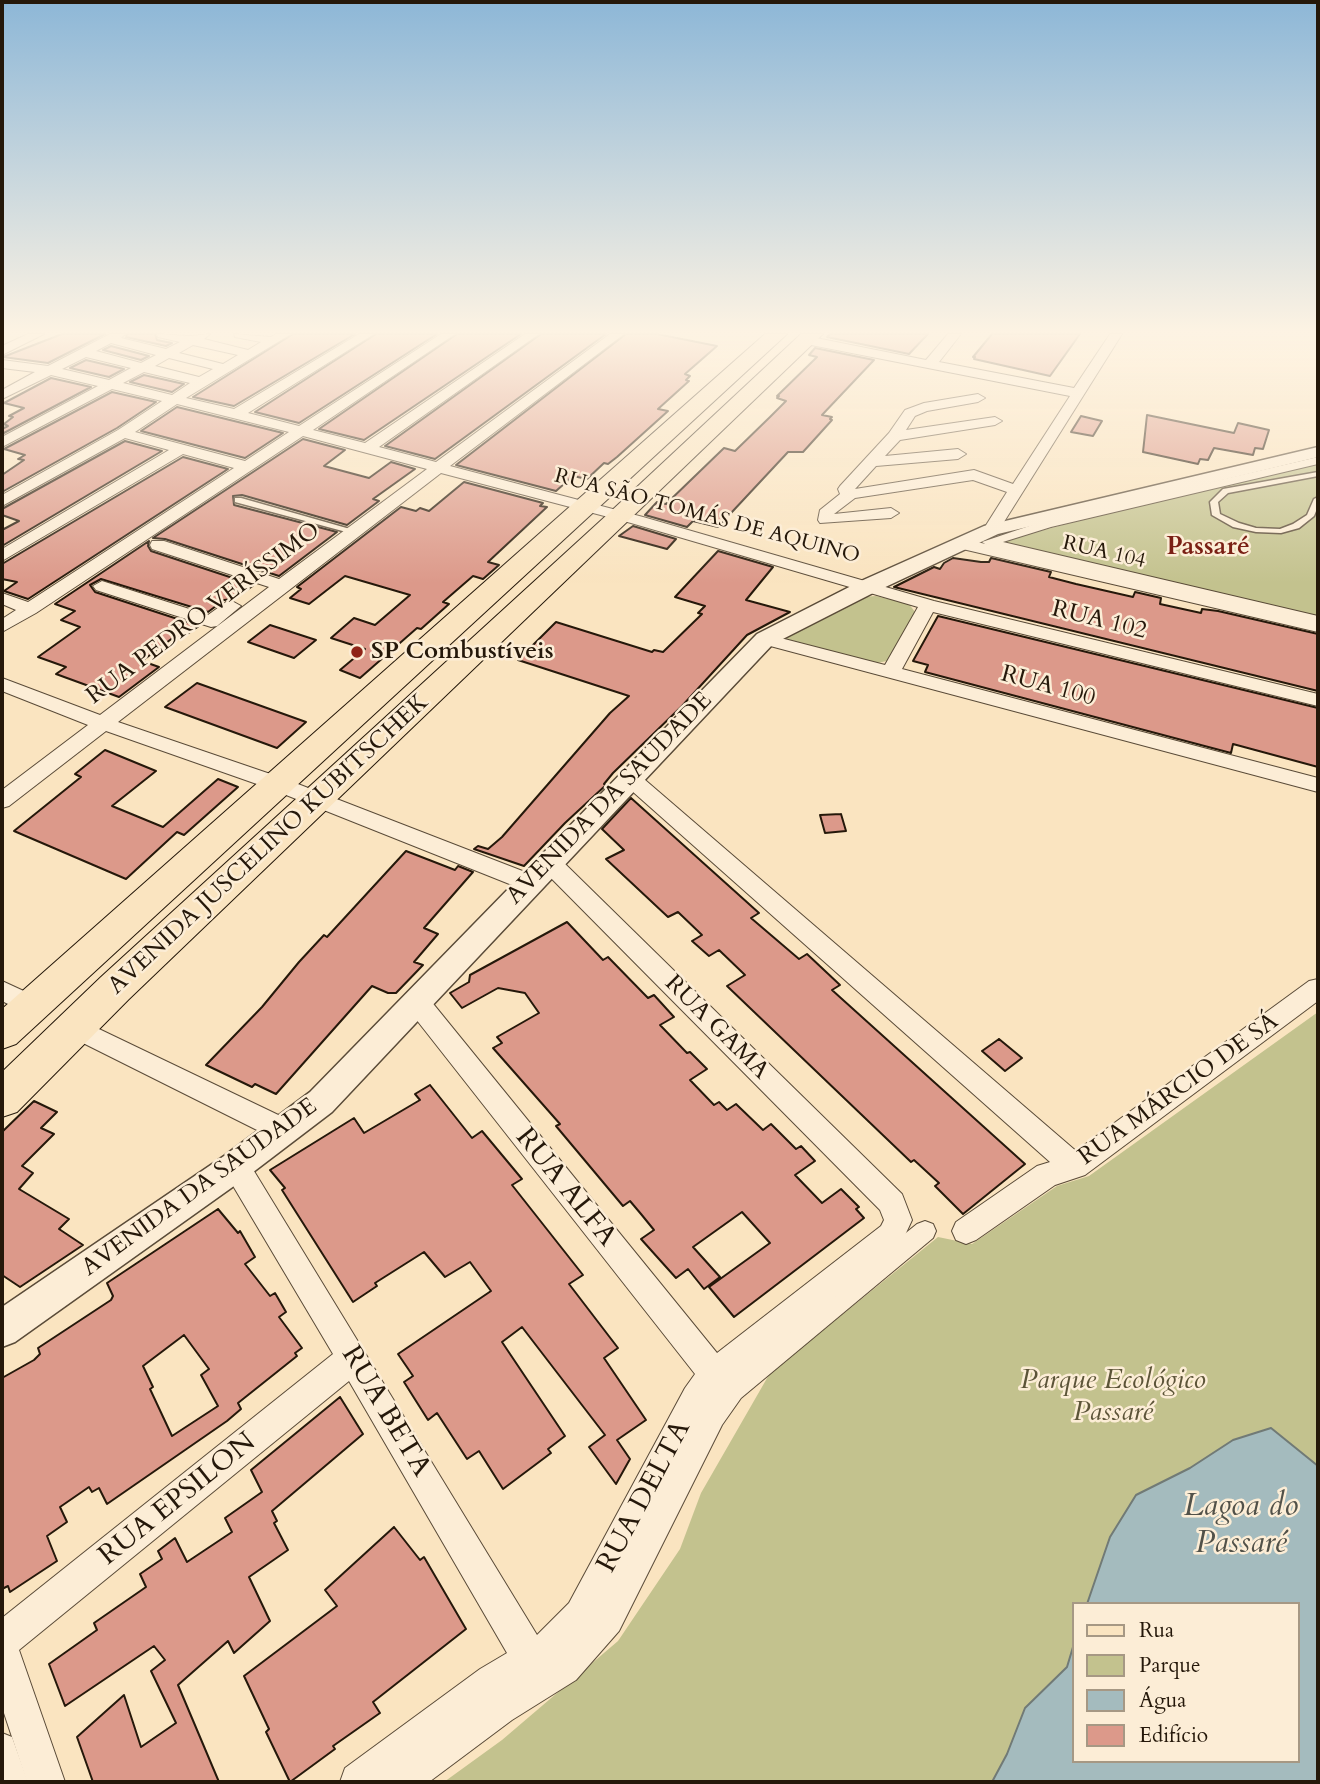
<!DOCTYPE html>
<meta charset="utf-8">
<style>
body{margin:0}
#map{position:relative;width:1320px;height:1784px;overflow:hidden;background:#fae4c0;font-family:Cardo,serif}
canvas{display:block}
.frame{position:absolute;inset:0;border:4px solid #25180a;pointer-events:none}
.legend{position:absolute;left:1072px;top:1602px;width:228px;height:161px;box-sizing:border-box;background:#fcedd6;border:2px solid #a69884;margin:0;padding:9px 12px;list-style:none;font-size:21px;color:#25180a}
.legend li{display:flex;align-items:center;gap:14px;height:35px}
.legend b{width:35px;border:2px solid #a69884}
</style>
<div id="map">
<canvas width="1320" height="1784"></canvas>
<div class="frame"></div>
<ul class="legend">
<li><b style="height:9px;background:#fae4c0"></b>Rua</li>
<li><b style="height:19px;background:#c3c28e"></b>Parque</li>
<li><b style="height:19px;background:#a4bbbe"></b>Água</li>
<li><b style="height:19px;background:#dc998a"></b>Edifício</li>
</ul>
</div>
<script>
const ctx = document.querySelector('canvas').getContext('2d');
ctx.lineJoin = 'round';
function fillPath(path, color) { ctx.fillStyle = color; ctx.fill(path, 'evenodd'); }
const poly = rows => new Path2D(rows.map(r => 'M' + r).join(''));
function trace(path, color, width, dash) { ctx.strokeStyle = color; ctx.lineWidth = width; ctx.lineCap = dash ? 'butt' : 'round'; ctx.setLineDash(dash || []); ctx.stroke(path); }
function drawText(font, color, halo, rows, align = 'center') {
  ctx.font = font + ' Cardo,serif'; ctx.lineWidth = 5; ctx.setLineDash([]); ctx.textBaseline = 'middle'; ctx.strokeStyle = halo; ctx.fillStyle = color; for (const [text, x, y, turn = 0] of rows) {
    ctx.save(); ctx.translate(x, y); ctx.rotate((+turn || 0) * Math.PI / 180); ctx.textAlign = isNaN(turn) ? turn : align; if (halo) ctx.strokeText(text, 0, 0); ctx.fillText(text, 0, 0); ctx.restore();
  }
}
fillPath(poly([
 [1318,464,1318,617,998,542,1097,516],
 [876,596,909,604,915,612,887,661,877,663,787,639,784,633,862,597],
 [1318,1012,1318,1782,444,1782,502,1740,618,1641,680,1549,701,1493,770,1373,938,1237,972,1244,1057,1186,1089,1176],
 [1073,1604,1297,1604,1297,1761,1073,1761]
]), '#c3c28e');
const water = poly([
 [1271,1428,1318,1466,1318,1782,992,1782,1007,1754,1025,1708,1067,1667,1073,1647,1073,1761,1297,1761,1297,1604,1087,1604,1110,1537,1136,1495,1190,1468,1233,1440,1271,1428]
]);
fillPath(water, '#a4bbbe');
trace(water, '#717a76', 2);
const building = poly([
 [62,334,105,334,48,363,3,357,62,334],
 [127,334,155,334,157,340,172,343,166,346,126,337,127,334],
 [293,334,355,334,234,406,193,397,293,334],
 [376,334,437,334,299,423,255,412,376,334],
 [457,334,521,334,364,440,319,429,457,334],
 [541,334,606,334,435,459,385,446,541,334],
 [626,334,657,334,717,346,685,374,690,376,686,380,689,381,658,409,668,411,617,457,608,464,604,463,587,479,573,476,556,491,456,465,626,334],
 [830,334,928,334,909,354,827,337,830,334],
 [992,334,1080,334,1050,376,974,359,975,357,973,357,992,334],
 [111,346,149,356,141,360,103,350,111,346],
 [815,348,874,360,822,415,832,417,830,419,832,420,803,452,788,452,718,527,693,521,687,527,645,515,657,502,666,504,724,448,735,451,770,417,786,401,777,398,779,396,777,396,817,357,809,355,815,348],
 [86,360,124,369,109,377,70,368,86,360],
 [144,375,184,384,172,392,130,382,144,375],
 [51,378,91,387,2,434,2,429,8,426,4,424,13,417,9,416,24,408,4,403,51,378],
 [112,392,156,402,117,428,2,492,2,475,24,460,18,459,25,455,4,449,112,392],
 [177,407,283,433,245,458,141,431,177,407],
 [1147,415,1234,433,1238,423,1269,430,1263,449,1255,448,1253,455,1214,448,1208,460,1200,459,1198,464,1143,452,1147,415],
 [1081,416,1102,421,1093,436,1071,432,1081,416],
 [303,439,345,450,324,466,369,478,391,462,415,469,373,499,379,501,347,525,242,495,233,496,234,505,337,532,279,576,165,539,153,538,303,439],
 [125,441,162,451,2,546,2,530,19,521,2,515,2,509,125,441],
 [183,457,228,469,28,599,4,591,17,582,2,579,2,564,183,457],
 [464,482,543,503,540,506,547,507,488,562,499,565,483,579,473,576,443,602,449,604,421,629,417,628,360,678,340,670,365,649,331,638,354,618,375,625,410,595,345,576,309,604,290,598,301,589,297,587,401,507,416,511,420,508,429,511,464,482],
 [633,526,676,539,667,549,619,536,633,526],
 [149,541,148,546,151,551,254,585,234,599,224,600,208,612,101,579,90,585,95,592,199,626,180,639,174,637,142,661,159,667,119,697,56,674,66,667,38,657,80,627,61,620,75,611,55,604,149,541],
 [718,551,773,567,746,600,790,612,747,635,682,706,613,773,604,784,606,785,565,823,524,866,474,849,478,846,488,849,502,837,610,713,629,696,518,660,556,622,652,652,654,650,663,652,702,614,698,613,705,606,675,597,718,551],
 [953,558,981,562,989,562,991,558,1051,572,1049,577,1076,584,1133,597,1135,592,1161,598,1160,604,1201,613,1202,609,1218,611,1318,634,1318,691,894,587,934,567,940,569,944,563,953,558],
 [938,616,1318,708,1318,767,1233,744,1231,753,925,672,928,665,913,661,938,616],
 [270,625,316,640,294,658,248,642,270,625],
 [197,683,225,693,306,722,277,748,165,707,197,683],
 [105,750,156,771,112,806,163,827,218,779,238,787,184,835,177,832,126,879,14,831,81,777,75,774,105,750],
 [631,798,759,913,751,918,799,959,807,954,840,985,832,990,1025,1164,963,1214,935,1186,939,1183,914,1160,911,1162,727,986,745,975,719,950,709,956,692,941,702,935,678,912,668,917,606,859,624,850,602,829,631,798],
 [841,814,846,831,825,833,820,815,841,814],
 [406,851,455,870,458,866,473,872,424,928,438,934,414,962,423,965,396,993,388,993,372,986,276,1094,255,1084,252,1087,206,1065,262,1007,299,962,324,935,327,937,406,851],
 [567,922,603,960,608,957,648,998,654,995,674,1017,660,1025,687,1053,690,1052,707,1069,690,1080,714,1105,719,1102,727,1110,736,1104,763,1130,771,1124,796,1149,801,1146,815,1161,795,1175,822,1203,841,1189,859,1207,856,1209,864,1218,734,1317,709,1287,770,1243,742,1212,693,1247,720,1277,704,1289,688,1269,676,1278,641,1239,654,1230,641,1214,630,1201,623,1206,556,1126,560,1124,493,1048,502,1043,497,1037,539,1013,525,993,498,988,462,1008,450,993,469,982,470,975,567,922],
 [999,1039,1022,1058,1005,1071,982,1051,999,1039],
 [430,1085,472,1138,482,1131,522,1179,512,1185,583,1275,569,1284,618,1348,604,1358,646,1420,617,1440,630,1459,616,1484,589,1447,605,1435,522,1327,502,1342,565,1436,548,1449,551,1453,503,1489,479,1451,467,1459,437,1413,428,1420,404,1382,413,1376,398,1354,491,1291,470,1262,445,1277,424,1252,375,1283,377,1286,353,1302,282,1190,285,1188,270,1170,354,1118,364,1133,420,1100,415,1094,430,1085],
 [34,1101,57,1112,41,1128,54,1134,22,1166,33,1173,19,1189,69,1219,59,1229,83,1245,20,1287,2,1275,2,1132,34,1101],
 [218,1209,238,1233,240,1231,255,1257,245,1264,270,1296,275,1293,286,1312,279,1317,302,1348,295,1353,297,1356,238,1403,241,1409,227,1421,107,1504,99,1488,92,1492,89,1487,60,1507,67,1522,47,1536,57,1561,10,1592,8,1586,2,1589,2,1378,34,1360,40,1354,38,1348,111,1300,113,1296,107,1283,218,1209],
 [184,1335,209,1369,201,1375,218,1406,172,1436,150,1389,153,1387,143,1366,184,1335],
 [340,1397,363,1434,272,1511,277,1521,274,1523,288,1550,249,1577,270,1621,234,1653,228,1641,178,1685,219,1782,93,1782,77,1737,124,1695,141,1747,176,1723,151,1671,165,1660,154,1646,65,1706,49,1664,97,1630,94,1623,146,1587,140,1574,162,1559,158,1551,175,1538,187,1562,232,1532,225,1518,262,1492,251,1470,340,1397],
 [394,1527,420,1560,424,1557,466,1629,373,1702,380,1713,333,1746,335,1749,290,1782,266,1732,269,1729,244,1676,337,1606,325,1590,394,1527]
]);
fillPath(building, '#dc998a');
trace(building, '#25180a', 2);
const service = poly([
 [1318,472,1318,476,1228,493,1218,502,1220,514,1239,523,1256,528,1280,529,1293,524,1307,515,1314,499,1318,497,1318,506,1314,516,1299,528,1281,533,1256,532,1233,527,1212,515,1210,502,1223,489,1318,472],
 [235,498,241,498,357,531,350,533,235,502,235,498]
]);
const pedestrian = poly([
 [1318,457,1318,464,1051,527,1003,542,1318,616,1318,624,988,546,982,542,1044,521,1318,457],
 [925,1221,933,1224,936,1231,933,1238,741,1398,722,1425,619,1631,576,1680,512,1720,429,1782,390,1782,395,1772,492,1700,556,1660,579,1636,599,1611,704,1407,723,1380,917,1224,925,1221],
 [2,1733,12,1737,28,1782,2,1782,2,1733]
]);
const minor = poly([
 [28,334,44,334,2,355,2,346,28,334],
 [110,334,125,334,121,338,166,349,180,342,158,337,157,334,190,336,210,334,204,339,248,350,261,342,235,337,234,334,271,337,276,334,291,334,186,398,234,409,359,334,374,334,248,413,299,426,441,334,455,334,313,430,365,443,525,334,539,334,379,447,436,462,610,334,624,334,450,466,643,517,934,601,1318,694,1318,706,933,612,902,669,1318,778,1318,792,759,643,756,639,765,634,885,665,918,607,631,523,441,473,118,722,285,779,538,877,541,883,538,889,530,891,522,889,271,789,106,731,9,806,2,808,2,790,88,725,2,691,2,678,100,715,269,587,152,549,150,545,152,541,164,541,279,579,427,469,303,436,36,613,2,632,2,619,16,610,2,604,2,593,28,602,234,468,183,454,2,561,2,549,169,450,125,438,2,506,2,495,118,430,162,401,112,389,2,447,2,437,98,386,51,375,2,399,2,390,35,372,2,368,2,360,48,366,110,334],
 [111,343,156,355,141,363,96,351,111,343],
 [193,345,238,355,223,364,179,353,193,345],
 [86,357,131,368,109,380,62,369,86,357],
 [169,358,213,369,199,377,155,366,169,358],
 [144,372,190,383,172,395,123,383,144,372],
 [177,404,289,432,245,461,135,432,177,404],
 [948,334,961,334,939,362,1074,388,1110,334,1122,334,997,533,985,533,983,530,1007,492,973,480,855,498,834,514,891,508,899,513,891,518,820,523,818,520,820,510,840,494,838,489,840,486,889,433,905,410,924,403,978,394,985,398,978,402,927,411,915,416,906,430,995,417,1002,421,995,425,900,440,885,456,958,449,966,454,958,459,876,466,855,489,974,470,1013,484,1070,396,806,344,799,340,806,336,926,360,948,334],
 [960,538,1318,622,1318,632,954,547,952,543,960,538],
 [102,581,208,615,226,602,232,601,241,606,217,626,211,627,96,590,93,586,102,581],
 [630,771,637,773,1076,1151,1309,981,1318,979,1318,1001,1085,1175,1055,1185,976,1240,966,1244,956,1240,952,1231,956,1222,1037,1166,1050,1162,623,783,620,778,623,773,630,771],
 [550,855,558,857,902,1194,912,1220,901,1244,725,1385,707,1410,595,1629,569,1657,506,1695,390,1782,340,1782,345,1768,480,1669,507,1653,349,1381,19,1650,65,1782,27,1782,2,1707,2,1618,333,1354,226,1174,222,1166,226,1158,236,1154,246,1158,537,1635,569,1603,685,1388,695,1374,408,1009,405,1002,408,995,417,992,426,995,717,1353,881,1226,884,1220,880,1210,542,869,539,863,542,857,550,855],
 [2,981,41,999,44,1006,41,1013,32,1016,2,1001,2,981],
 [76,1018,295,1123,298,1131,295,1139,285,1142,275,1139,67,1035,63,1028,67,1021,76,1018]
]);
const tertiary = poly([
 [1318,447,1318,457,998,534,877,591,773,644,332,1112,248,1176,15,1342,2,1347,2,1307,224,1156,310,1092,757,634,861,581,984,526,1318,447]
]);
const primary = poly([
 [765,334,787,334,16,1044,2,1049,2,1009,765,334],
 [801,334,823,334,129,999,17,1112,2,1117,2,1072,101,977,608,514,801,334]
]);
trace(service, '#5a4b38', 3);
trace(pedestrian, '#5a4b38', 2);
trace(minor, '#5a4b38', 2);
trace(tertiary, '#5a4b38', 3);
trace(primary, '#25180a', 2);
fillPath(service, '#fcedd6');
fillPath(pedestrian, '#fcedd6');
fillPath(minor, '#fcedd6');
fillPath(tertiary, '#fcedd6');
fillPath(primary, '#fae4c0');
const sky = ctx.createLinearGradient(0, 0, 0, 583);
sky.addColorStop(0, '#8db7d7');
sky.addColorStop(0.57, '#fdf3e3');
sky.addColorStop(1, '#fdf3e300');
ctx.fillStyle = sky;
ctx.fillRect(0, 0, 1320, 583);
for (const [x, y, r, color] of [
 [357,652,7,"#8f2418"]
]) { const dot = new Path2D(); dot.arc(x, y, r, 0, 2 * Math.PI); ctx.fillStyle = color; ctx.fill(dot); trace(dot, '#fcedd6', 2.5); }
drawText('21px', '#25180a', '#fcedd6', [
 ["RUA SÃO TOMÁS DE AQUINO",707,517,15],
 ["RUA 104",1104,553,13]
]);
drawText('24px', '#25180a', '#fcedd6', [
 ["RUA PEDRO VERÍSSIMO",204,614,-37],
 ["RUA 102",1099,621,14],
 ["RUA 100",1048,687,15],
 ["AVENIDA DA SAUDADE",610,799,-46],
 ["AVENIDA JUSCELINO KUBITSCHEK",269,845,-43],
 ["RUA GAMA",716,1028,45],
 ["RUA MÁRCIO DE SÁ",1179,1090,-36],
 ["AVENIDA DA SAUDADE",200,1188,-36]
]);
drawText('bold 24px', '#25180a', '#fcedd6', [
 ["SP Combustíveis",371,652]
], 'left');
drawText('bold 26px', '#7a1f14', '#fcedd6', [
 ["Passaré",1208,548]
]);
drawText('28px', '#25180a', '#fcedd6', [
 ["RUA ALFA",565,1188,51],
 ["RUA BETA",385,1412,59],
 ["RUA DELTA",645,1497,-62],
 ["RUA EPSILON",178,1500,-39]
]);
drawText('italic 28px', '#5c5438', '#fcedd6', [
 ["Parque Ecológico",1113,1382],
 ["Passaré",1113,1414]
]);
drawText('italic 32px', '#515149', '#fcedd6', [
 ["Lagoa do",1241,1508],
 ["Passaré",1241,1545]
]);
</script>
